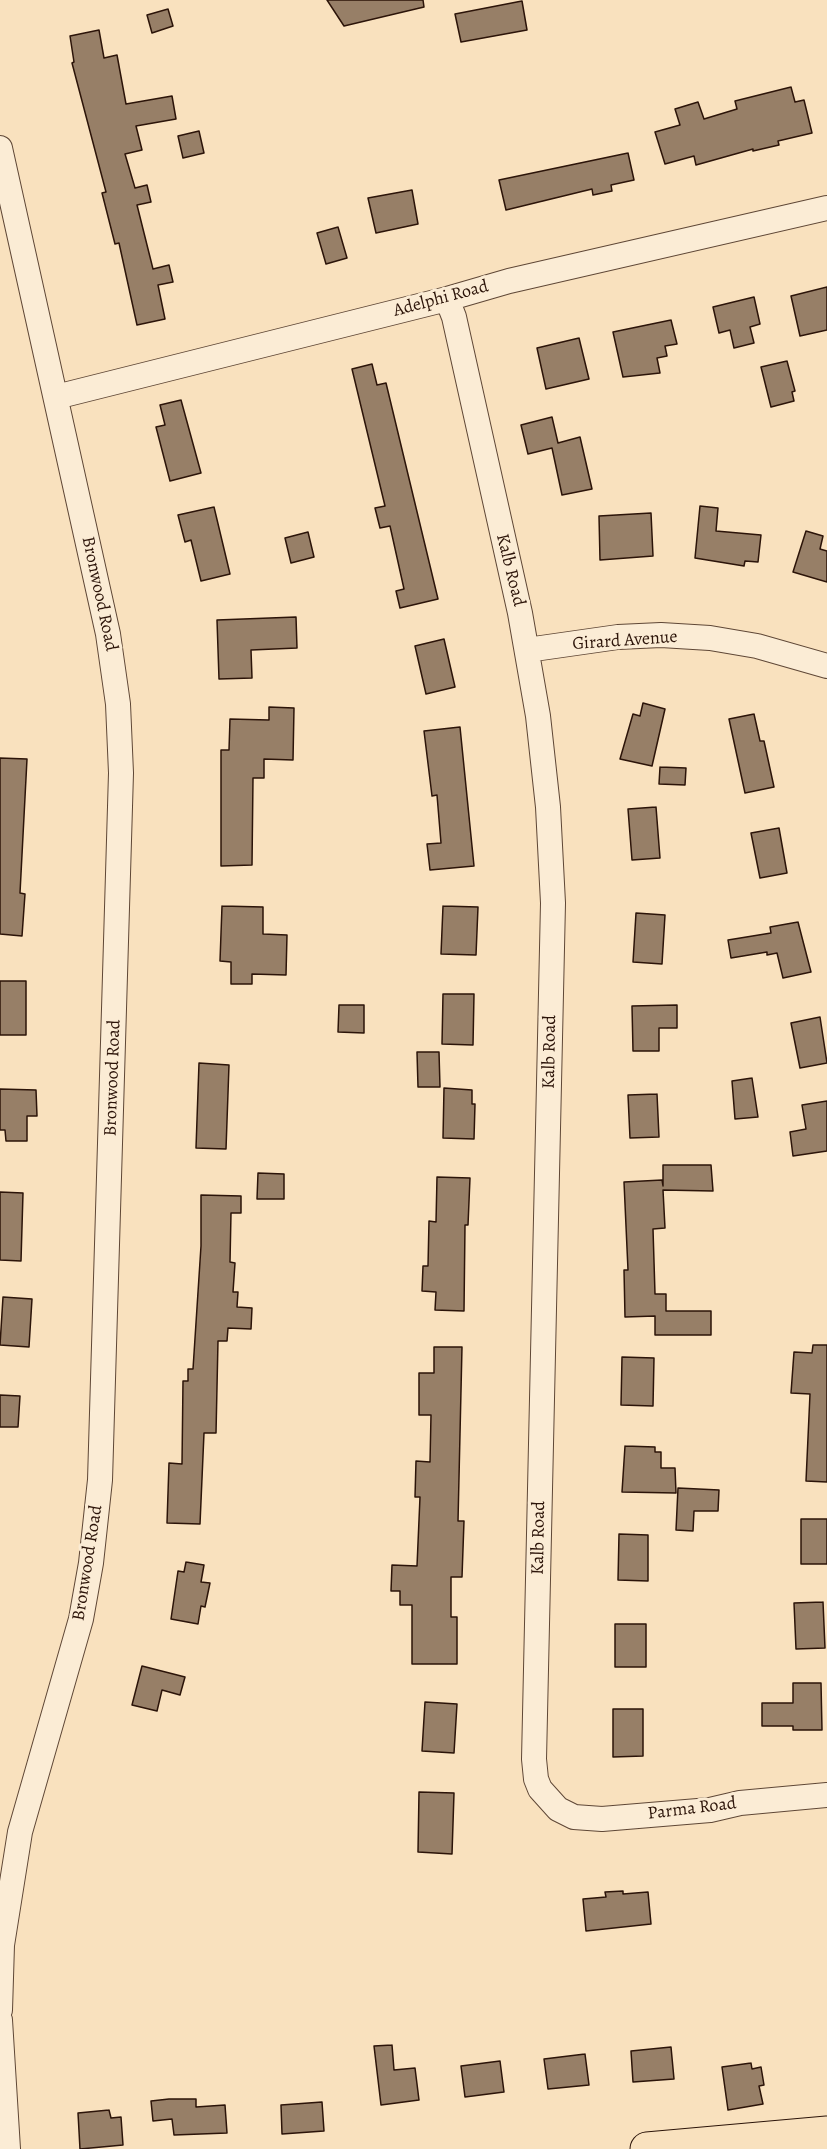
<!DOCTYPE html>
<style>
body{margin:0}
canvas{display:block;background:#f9e1be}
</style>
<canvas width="827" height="2149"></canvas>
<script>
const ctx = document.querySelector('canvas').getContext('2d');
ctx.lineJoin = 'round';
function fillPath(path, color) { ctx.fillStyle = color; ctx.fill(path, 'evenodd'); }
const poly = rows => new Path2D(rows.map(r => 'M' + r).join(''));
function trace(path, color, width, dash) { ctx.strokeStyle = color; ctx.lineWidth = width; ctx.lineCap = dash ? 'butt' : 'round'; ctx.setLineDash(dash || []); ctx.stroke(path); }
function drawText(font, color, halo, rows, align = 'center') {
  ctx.font = font + ' Alegreya,serif'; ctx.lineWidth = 6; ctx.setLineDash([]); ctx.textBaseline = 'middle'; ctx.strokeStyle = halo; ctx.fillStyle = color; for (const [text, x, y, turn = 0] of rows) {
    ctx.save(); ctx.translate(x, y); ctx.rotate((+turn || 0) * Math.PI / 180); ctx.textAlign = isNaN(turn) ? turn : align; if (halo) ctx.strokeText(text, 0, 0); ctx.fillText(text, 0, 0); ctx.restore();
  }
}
const building = poly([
 [327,0,423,0,424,7,344,26,327,0],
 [522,1,527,30,461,42,455,14,522,1],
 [168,9,173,26,152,33,147,15,168,9],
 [99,30,104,58,117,55,126,104,172,96,176,119,136,126,142,150,125,154,135,188,147,185,151,202,137,205,153,269,169,265,173,282,158,285,165,319,137,325,119,243,115,244,102,193,106,192,72,63,74,62,70,36,99,30],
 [791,87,795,102,804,100,812,133,778,141,779,145,753,151,753,149,696,165,694,156,665,164,655,132,680,125,675,109,698,102,704,119,737,109,735,101,791,87],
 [199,131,204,153,183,158,178,136,199,131],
 [628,153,634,180,611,185,612,191,593,195,592,189,506,210,499,180,628,153],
 [412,190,418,224,376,233,368,198,412,190],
 [338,227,347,258,326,264,317,233,338,227],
 [827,287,827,330,800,336,791,296,827,287],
 [754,297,760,324,750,327,754,343,734,348,730,330,719,333,713,307,754,297],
 [671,320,677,344,665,346,667,356,657,358,660,373,623,377,613,332,671,320],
 [579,338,589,379,546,389,537,348,579,338],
 [787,361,795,391,792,392,794,401,771,407,761,367,787,361],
 [372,364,377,385,386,383,438,599,400,608,396,591,404,589,390,526,380,528,375,508,385,506,352,369,372,364],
 [181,400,201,473,170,481,156,427,165,425,160,405,181,400],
 [552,417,558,443,580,437,592,489,562,495,552,448,528,454,521,425,552,417],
 [700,506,718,508,716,531,761,535,758,562,745,561,744,566,695,558,700,506],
 [214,507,230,574,201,581,191,540,185,542,178,515,214,507],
 [651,513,653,556,600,560,599,516,651,513],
 [806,531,823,536,820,549,827,551,827,582,793,572,806,531],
 [308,532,314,557,291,563,285,538,308,532],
 [296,617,297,648,251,650,252,678,219,679,217,620,296,617],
 [444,639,455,687,426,694,415,646,444,639],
 [643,703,665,709,652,766,620,759,633,714,640,716,643,703],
 [269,707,294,708,293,760,264,759,264,778,253,778,252,865,221,866,221,750,229,750,230,719,269,720,269,707],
 [754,714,760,741,764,741,774,787,745,793,729,719,754,714],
 [460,727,474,866,430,870,427,844,441,843,437,795,432,796,424,731,460,727],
 [0,758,27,759,20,893,25,894,22,936,0,934,0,758],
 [660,767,686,768,685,785,659,784,660,767],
 [656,807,660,858,632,860,628,809,656,807],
 [779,828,787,873,760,878,751,833,779,828],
 [222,906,263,907,263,934,287,935,286,975,252,974,252,984,231,984,231,962,220,961,222,906],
 [443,906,478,907,476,955,441,954,443,906],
 [636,913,665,915,662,964,633,962,636,913],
 [798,922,811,972,783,978,777,953,767,955,767,952,731,958,728,940,771,933,770,927,798,922],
 [0,981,26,981,26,1035,0,1035,0,981],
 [443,994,474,994,473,1045,442,1044,443,994],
 [339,1005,364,1005,364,1033,338,1032,339,1005],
 [677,1005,677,1028,659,1028,659,1051,633,1051,632,1006,677,1005],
 [820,1017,827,1063,800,1068,791,1023,820,1017],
 [417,1052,439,1052,440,1087,418,1087,417,1052],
 [199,1063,229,1065,226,1149,196,1148,199,1063],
 [752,1078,758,1117,735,1119,732,1081,752,1078],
 [444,1088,472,1090,472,1104,475,1104,474,1139,443,1138,444,1088],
 [0,1089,36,1090,37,1116,27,1116,27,1141,6,1141,5,1130,0,1130,0,1089],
 [657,1094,659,1137,630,1138,628,1095,657,1094],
 [827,1101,827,1151,793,1156,790,1132,806,1129,802,1105,827,1101],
 [663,1165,711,1165,713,1191,663,1190,665,1228,653,1229,655,1294,666,1294,666,1311,711,1311,711,1335,655,1335,655,1316,625,1317,624,1270,628,1270,624,1182,662,1180,663,1186,663,1165],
 [258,1173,284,1174,284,1199,257,1199,258,1173],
 [437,1177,470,1178,468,1225,465,1225,464,1311,435,1310,436,1292,422,1291,423,1266,428,1266,429,1221,436,1222,437,1177],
 [0,1192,23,1193,21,1261,0,1260,0,1192],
 [201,1195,241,1196,241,1213,231,1213,230,1262,235,1263,233,1292,238,1292,237,1307,252,1308,251,1329,228,1328,227,1341,218,1341,216,1433,204,1433,200,1524,167,1523,169,1463,182,1464,183,1381,188,1381,188,1369,193,1369,201,1246,201,1195],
 [3,1297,32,1299,29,1347,0,1345,3,1297],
 [813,1345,827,1345,827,1482,806,1481,810,1394,791,1393,794,1352,812,1353,813,1345],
 [434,1347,462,1347,458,1521,464,1521,462,1577,451,1577,451,1617,457,1617,457,1664,412,1664,412,1605,400,1605,400,1591,391,1591,392,1565,417,1566,420,1497,415,1497,416,1461,430,1462,431,1415,419,1415,419,1373,434,1373,434,1347],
 [622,1357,654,1358,653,1406,621,1405,622,1357],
 [0,1395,20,1396,18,1427,0,1427,0,1395],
 [625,1446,655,1447,655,1452,661,1452,661,1468,675,1468,676,1493,622,1492,625,1446],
 [678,1488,719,1490,718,1511,694,1511,693,1531,676,1530,678,1488],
 [801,1519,827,1519,827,1564,801,1564,801,1519],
 [619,1534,648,1535,648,1581,618,1580,619,1534],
 [186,1562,204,1565,201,1582,210,1583,205,1607,201,1606,198,1624,171,1619,178,1571,184,1572,186,1562],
 [823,1602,825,1648,796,1649,794,1603,823,1602],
 [615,1624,646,1624,646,1667,615,1667,615,1624],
 [142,1666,185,1677,180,1695,162,1690,157,1711,132,1705,142,1666],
 [793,1683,821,1683,822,1730,793,1730,793,1726,762,1726,762,1703,793,1703,793,1683],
 [425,1702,457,1704,454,1753,422,1751,425,1702],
 [613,1709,643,1709,643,1756,613,1757,613,1709],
 [419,1792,454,1793,452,1854,418,1852,419,1792],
 [623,1891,623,1894,648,1892,651,1924,586,1931,583,1899,606,1897,605,1892,623,1891],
 [392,2045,394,2070,415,2068,419,2100,381,2105,374,2046,392,2045],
 [671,2047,674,2079,633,2082,631,2051,671,2047],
 [585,2054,589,2085,548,2089,544,2059,585,2054],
 [500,2061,504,2092,465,2097,461,2066,500,2061],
 [751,2063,752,2069,761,2067,764,2085,759,2086,763,2104,728,2110,722,2067,751,2063],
 [169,2099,196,2099,196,2107,225,2105,227,2133,174,2135,172,2119,153,2121,151,2101,169,2099],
 [322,2102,324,2131,282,2134,281,2105,322,2102],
 [109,2110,111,2118,121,2117,123,2145,80,2149,78,2113,109,2110]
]);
fillPath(building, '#977f67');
trace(building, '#2c1409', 1.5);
const minor = poly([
 [0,148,108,634,118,704,121,773,100,1480,91,1563,81,1619,20,1832,2,1945,0,2010],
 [447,299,454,317,520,613,538,716,548,807,553,903,534,1759,536,1779,540,1789,558,1809,574,1817,602,1819,710,1810,740,1803,827,1795],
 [56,397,447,299,509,281,827,208],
 [527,650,618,637,661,635,710,638,757,646,827,666],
 [0,2020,8,2149]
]);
const highway = poly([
 [647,2149,827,2133]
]);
trace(minor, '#5f4736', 26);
trace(highway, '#2c1409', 35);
trace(minor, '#fbecd5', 24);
trace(highway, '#f9e1be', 33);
drawText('18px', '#2c1409', '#fbecd5', [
 ["Adelphi Road",441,299,-15],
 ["Kalb Road",510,570,76],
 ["Bronwood Road",99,594,78],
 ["Girard Avenue",625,641,-4],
 ["Kalb Road",550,1052,-89],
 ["Bronwood Road",113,1078,-88],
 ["Kalb Road",539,1538,-89],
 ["Bronwood Road",88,1563,-81],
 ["Parma Road",692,1809,-7]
]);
</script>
